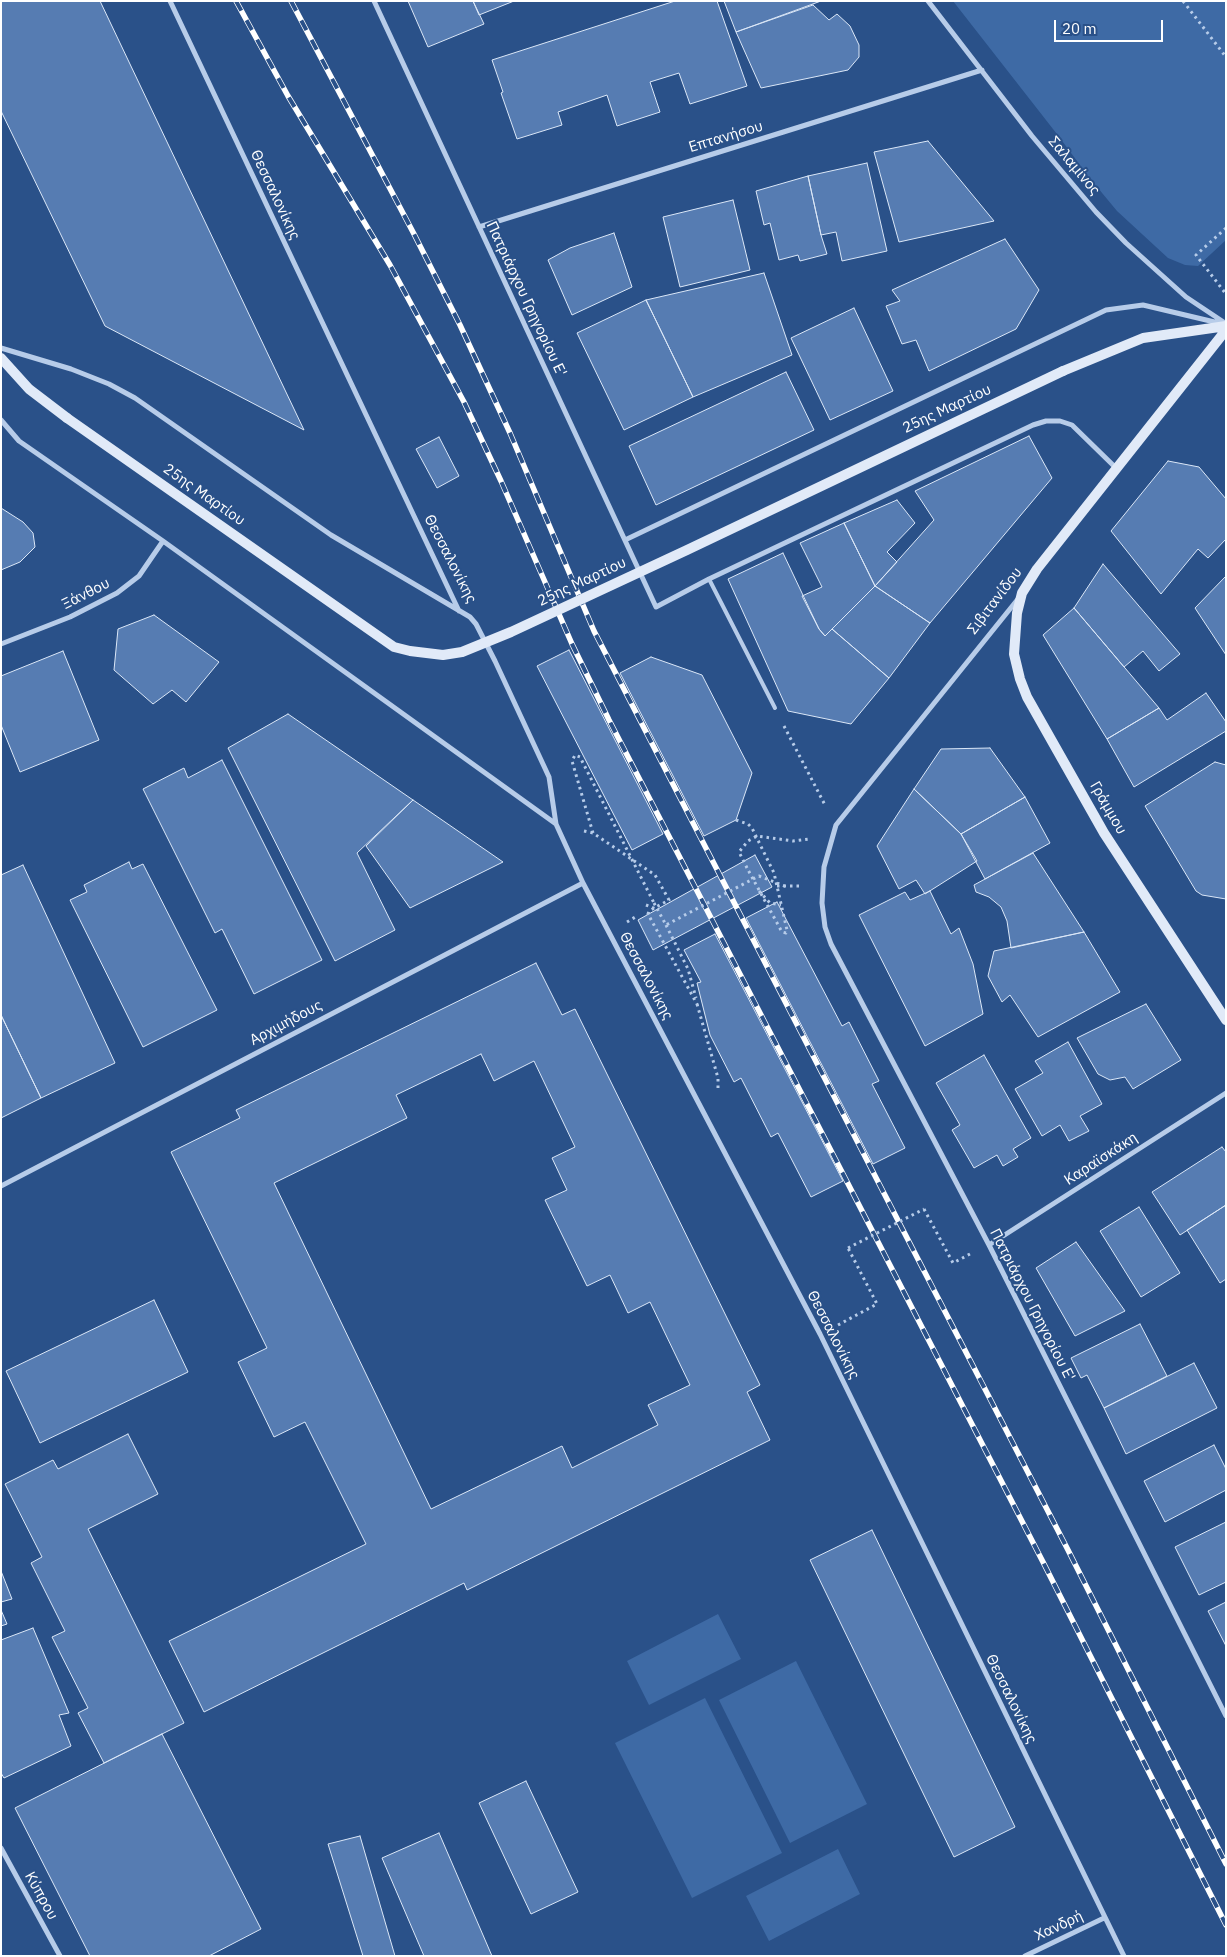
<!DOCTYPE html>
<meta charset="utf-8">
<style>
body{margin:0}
#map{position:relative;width:1227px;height:1957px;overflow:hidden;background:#2a5189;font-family:"IBM Plex Sans",sans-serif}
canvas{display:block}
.frame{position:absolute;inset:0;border:2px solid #fff;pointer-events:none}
.scale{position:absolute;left:1054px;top:20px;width:109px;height:22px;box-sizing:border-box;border:2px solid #fff;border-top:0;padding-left:6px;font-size:15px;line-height:18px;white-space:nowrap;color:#fff;-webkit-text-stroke:4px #2a5189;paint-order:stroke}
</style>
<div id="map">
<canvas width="1227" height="1957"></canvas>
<div class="frame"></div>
<div class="scale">20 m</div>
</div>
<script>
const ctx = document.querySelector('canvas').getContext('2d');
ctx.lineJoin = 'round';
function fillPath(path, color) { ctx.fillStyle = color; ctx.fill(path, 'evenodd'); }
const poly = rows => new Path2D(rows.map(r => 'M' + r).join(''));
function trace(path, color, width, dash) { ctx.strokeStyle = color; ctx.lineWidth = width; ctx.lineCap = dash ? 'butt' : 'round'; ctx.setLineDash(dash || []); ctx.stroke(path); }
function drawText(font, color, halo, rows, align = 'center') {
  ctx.font = font + ' "IBM Plex Sans",sans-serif'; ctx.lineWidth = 4; ctx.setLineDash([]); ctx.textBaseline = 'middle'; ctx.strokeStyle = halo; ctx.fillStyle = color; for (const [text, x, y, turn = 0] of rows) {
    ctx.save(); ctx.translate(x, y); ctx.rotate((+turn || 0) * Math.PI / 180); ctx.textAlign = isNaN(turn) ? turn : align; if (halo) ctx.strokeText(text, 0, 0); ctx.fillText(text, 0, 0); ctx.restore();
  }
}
fillPath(poly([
 [953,1,1226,1,1226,240,1198,266,1185,265,1168,258,1117,211,1088,176,1060,138],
 [718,1614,741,1659,649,1705,627,1661],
 [796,1661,867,1804,790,1843,719,1700],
 [705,1698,782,1853,692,1898,615,1743],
 [838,1849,860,1894,769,1941,746,1896]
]), '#3e6aa5');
const building = poly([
 [1,1,100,1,304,430,105,326,1,111,1,1],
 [408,1,473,1,484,24,428,47,408,1],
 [473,1,514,1,479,15,473,1],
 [675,1,717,1,747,86,690,104,679,73,650,82,660,112,617,126,607,95,558,112,562,125,517,139,501,93,503,92,492,60,675,1],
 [724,1,821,1,736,32,724,1],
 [813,5,829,20,837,14,850,26,859,45,859,57,848,70,761,88,736,32,813,5],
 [928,141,994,221,899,242,874,152,928,141],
 [867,163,887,251,842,261,836,232,821,235,808,176,867,163],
 [808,176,821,235,827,254,800,261,798,255,779,260,770,223,764,225,756,191,808,176],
 [733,200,750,270,680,287,663,217,733,200],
 [614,233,632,287,572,315,548,260,570,248,614,233],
 [1005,239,1039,290,1016,329,929,371,916,340,902,344,886,306,900,301,892,290,1005,239],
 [764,273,792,355,693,397,646,300,764,273],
 [646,300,693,397,624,430,577,333,646,300],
 [854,308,893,391,830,420,791,338,854,308],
 [786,372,814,430,656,505,629,446,786,372],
 [1029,436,1052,478,930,623,875,586,934,520,915,491,1029,436],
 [439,437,459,476,437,488,416,449,439,437],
 [1168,461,1199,467,1226,499,1226,539,1208,558,1198,549,1161,594,1111,531,1168,461],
 [897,500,915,523,887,552,897,562,875,586,844,523,897,500],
 [1,508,23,522,33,533,35,547,20,562,1,570,1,508],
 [844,523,875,586,825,636,819,629,802,596,822,587,800,543,844,523],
 [783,553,819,629,825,636,832,629,889,678,851,724,788,711,728,579,783,553],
 [1103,564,1180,654,1159,671,1143,651,1124,667,1074,608,1103,564],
 [1226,576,1226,655,1195,608,1226,576],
 [875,586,930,623,889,678,832,629,875,586],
 [1074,608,1159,708,1107,739,1043,635,1074,608],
 [154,615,219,662,186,702,172,690,153,704,114,670,118,629,154,615],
 [569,650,663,834,632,850,537,666,569,650],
 [63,651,99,740,20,772,1,725,1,676,63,651],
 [651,657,702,675,752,773,736,820,704,836,620,673,651,657],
 [1206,693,1226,722,1226,731,1134,787,1107,739,1159,708,1167,720,1206,693],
 [288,714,413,800,357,853,395,930,335,961,228,748,288,714],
 [990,748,1025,797,961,834,914,789,941,749,990,748],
 [222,760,322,960,254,994,222,929,215,933,143,789,184,768,188,778,222,760],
 [1215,762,1226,765,1226,899,1202,895,1196,891,1145,806,1215,762],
 [914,789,961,834,977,861,925,894,916,880,899,889,877,846,914,789],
 [1025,797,1050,843,985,879,961,834,1025,797],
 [413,800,503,862,410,908,366,846,413,800],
 [1033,853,1084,932,1011,948,1007,921,1001,907,989,897,976,892,974,885,1033,853],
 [755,855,772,887,653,950,638,920,755,855],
 [129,862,132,869,143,864,217,1010,143,1047,70,900,87,892,84,885,129,862],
 [23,865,115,1063,41,1098,1,1015,1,875,23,865],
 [930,891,951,934,959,928,973,964,983,1014,925,1046,859,915,905,892,910,900,930,891],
 [777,902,842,1026,849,1022,879,1081,872,1084,905,1148,873,1164,746,918,777,902],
 [1084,932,1120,992,1038,1037,1010,995,1002,1002,988,976,994,951,1084,932],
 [715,934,843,1181,811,1197,778,1133,771,1137,741,1078,734,1082,710,1035,697,983,701,982,684,950,715,934],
 [536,963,562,1015,575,1009,760,1385,747,1392,770,1440,467,1590,464,1583,204,1712,169,1641,366,1544,305,1422,274,1437,238,1362,267,1348,171,1152,240,1118,236,1110,536,963],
 [481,1054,494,1081,534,1061,575,1147,552,1158,567,1190,545,1200,587,1286,610,1275,628,1313,650,1302,690,1385,648,1405,658,1425,572,1468,562,1446,431,1509,274,1183,407,1118,396,1095,481,1054],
 [1146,1004,1181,1060,1133,1089,1125,1077,1110,1080,1098,1074,1077,1038,1146,1004],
 [1,1015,41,1098,1,1118,1,1015],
 [1068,1042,1102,1104,1080,1116,1089,1131,1069,1141,1060,1125,1042,1136,1015,1089,1043,1073,1035,1061,1068,1042],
 [984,1055,1031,1138,1013,1149,1018,1157,1003,1166,997,1155,974,1168,952,1130,960,1125,936,1083,984,1055],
 [1222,1147,1226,1152,1226,1205,1180,1235,1152,1192,1222,1147],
 [1226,1205,1226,1279,1220,1283,1187,1230,1226,1205],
 [1139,1207,1180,1273,1141,1297,1100,1231,1139,1207],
 [1076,1242,1125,1311,1075,1336,1036,1268,1076,1242],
 [154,1300,188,1372,40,1443,6,1371,154,1300],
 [1140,1324,1167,1376,1104,1408,1087,1375,1081,1378,1071,1358,1140,1324],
 [1194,1363,1217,1408,1126,1454,1104,1408,1194,1363],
 [128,1434,158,1494,88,1529,184,1723,104,1763,78,1713,88,1708,52,1637,65,1631,31,1563,42,1557,5,1484,53,1460,58,1469,128,1434],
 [1214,1445,1226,1469,1226,1490,1165,1522,1144,1481,1214,1445],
 [1226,1522,1226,1582,1199,1595,1175,1547,1226,1522],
 [872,1530,1015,1827,954,1857,810,1560,872,1530],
 [1,1571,12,1599,1,1602,1,1571],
 [1226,1602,1226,1646,1208,1611,1226,1602],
 [1,1610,7,1624,1,1626,1,1610],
 [33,1628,69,1713,59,1715,71,1746,4,1778,1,1773,1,1640,33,1628],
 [162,1734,261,1929,209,1956,90,1956,15,1808,162,1734],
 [526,1781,578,1892,531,1914,479,1803,526,1781],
 [439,1833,492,1956,424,1956,382,1858,439,1833],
 [360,1836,395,1956,363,1956,328,1844,360,1836]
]);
fillPath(building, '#567cb2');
trace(building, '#dbe7f7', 1);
trace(poly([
 [1183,1,1226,57],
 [1226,228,1196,255,1226,294],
 [784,726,825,805],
 [736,820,748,824,752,828,774,873,787,930,786,933,782,932,753,879],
 [584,831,593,833,655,875,669,900,649,911,648,914,698,1006],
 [593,833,572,761,575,755,580,757,654,903],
 [747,868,739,852,748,841,757,836,793,841,809,839],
 [777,886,800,886],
 [759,891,770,903,781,905],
 [627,922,637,916],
 [666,925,688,969,696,998],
 [697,1004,718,1078,718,1090],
 [924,1209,953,1263,970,1254],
 [838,1325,877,1304,848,1248]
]), '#b7cce9', 3, [2.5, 4]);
trace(poly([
 [709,579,775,708]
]), '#b7cce9', 4);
trace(poly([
 [170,1,459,611],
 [374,1,656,607,709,579,1033,425,1046,421,1060,421,1072,425,1116,468],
 [928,1,1032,136,1096,212,1126,243,1186,297,1225,323],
 [479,227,982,70],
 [1,348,71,369,109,384,135,398,331,535,470,617,476,624,495,661,549,777,556,824,583,883,820,1334,1124,1956],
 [1,420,19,441,163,541,556,824],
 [625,540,1106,310,1143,305,1223,324],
 [1018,599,836,825,824,867,822,903,825,927,831,944,989,1245,1226,1716],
 [1,644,70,617,117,593,139,576,163,541],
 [1,1186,583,883],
 [989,1245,1226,1093],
 [1,1848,60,1956],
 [1025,1956,1104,1918]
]), '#b7cce9', 5);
trace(poly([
 [1226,330,1037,569,1022,593,1017,613,1014,654,1020,679,1027,697,1104,833,1226,1020],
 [1,358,29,389,67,418],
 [1063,371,1143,338,1226,326]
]), '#e1eaf8', 10);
const rail = poly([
 [236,1,288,96,390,265,464,402,501,481,572,644,609,720,1043,1562,1226,1925],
 [291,1,414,234,460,325,510,433,594,631,1068,1550,1226,1864]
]);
trace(rail, '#fff', 5.5);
trace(rail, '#2a5189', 4, [11]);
trace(poly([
 [753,879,759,876,787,887],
 [654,903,666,925,753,879,747,868],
 [646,905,656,909],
 [848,1248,924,1209]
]), '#b7cce9', 3, [2.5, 4]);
trace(poly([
 [67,418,394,647,410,651,443,655,462,652,511,632,687,550,1063,371]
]), '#e1eaf8', 10);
drawText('15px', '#fff', '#2a5189', [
 ["Επτανήσου",726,137,-17],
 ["Σαλαμίνος",1074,166,50],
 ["Θεσσαλονίκης",275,195,65],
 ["Πατριάρχου Γρηγορίου Ε'",526,299,65],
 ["25ης Μαρτίου",947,409,-25],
 ["25ης Μαρτίου",204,495,35],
 ["Θεσσαλονίκης",450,559,63],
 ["25ης Μαρτίου",582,582,-25],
 ["Ξάνθου",86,594,-27],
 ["Σιβιτανίδου",995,601,-53],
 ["Γράμμου",1108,808,60],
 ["Θεσσαλονίκης",646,976,62],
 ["Αρχιμήδους",286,1023,-28],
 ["Καραϊσκάκη",1101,1159,-33],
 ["Πατριάρχου Γρηγορίου Ε'",1032,1305,63],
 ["Θεσσαλονίκης",833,1335,63],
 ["Θεσσαλονίκης",1011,1699,64],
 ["Κύπρου",41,1896,61],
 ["Χανδρή",1059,1926,-25]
]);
</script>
